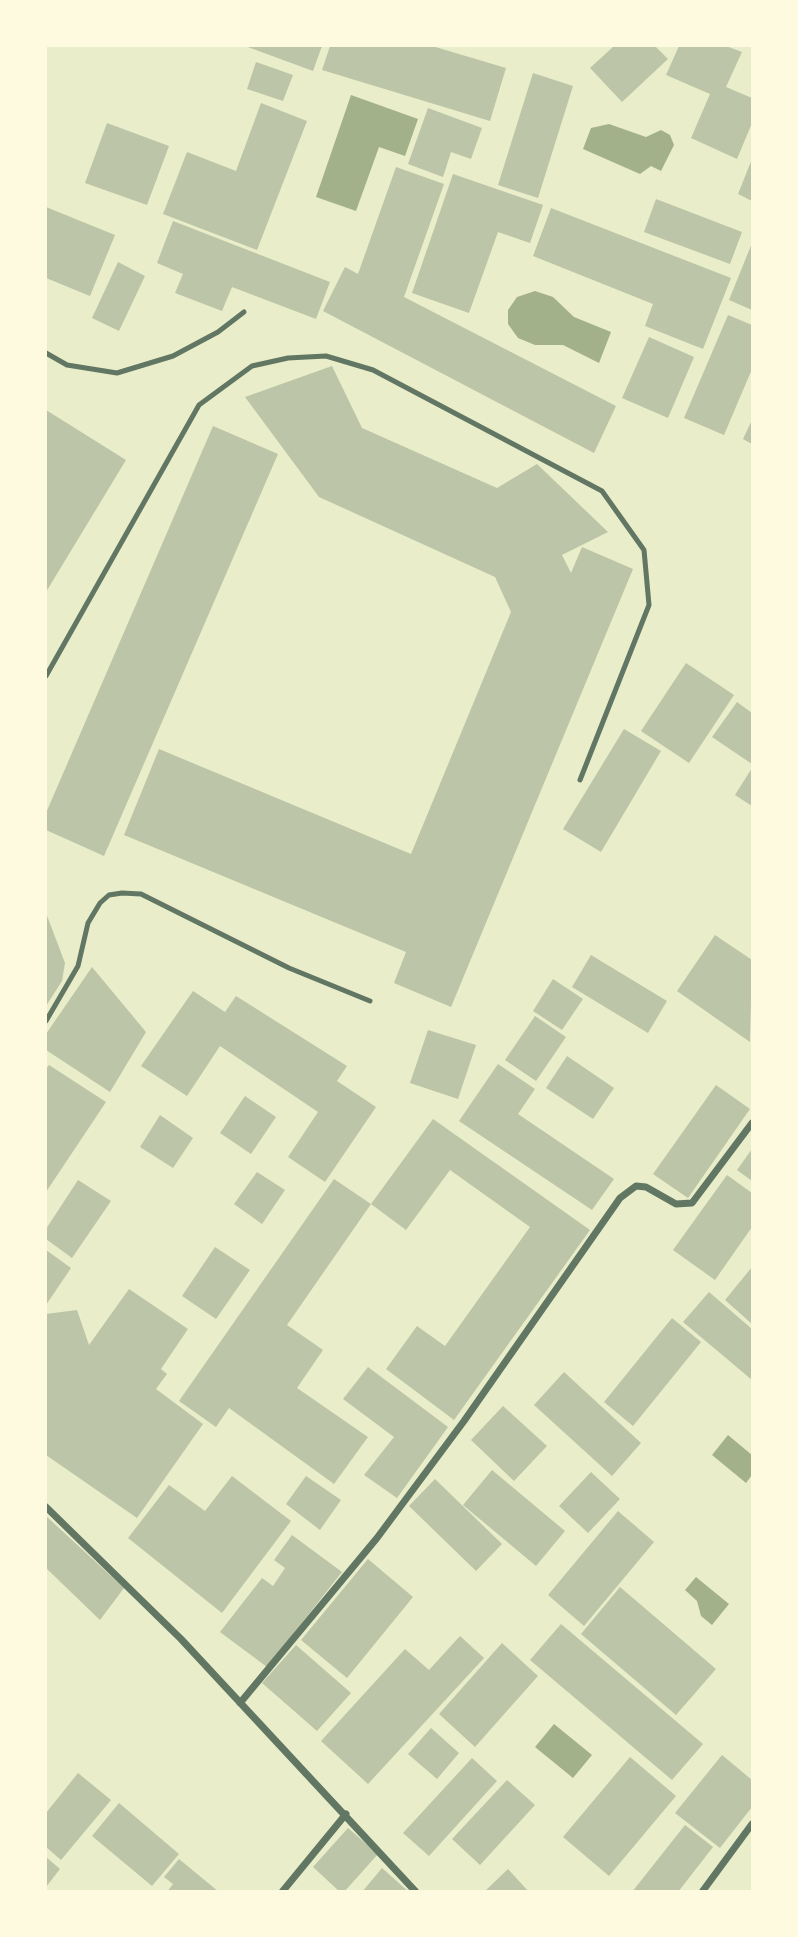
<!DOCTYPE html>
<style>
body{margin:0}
#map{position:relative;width:798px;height:1937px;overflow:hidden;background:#e9edc9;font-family:"IBM Plex Serif",serif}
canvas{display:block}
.frame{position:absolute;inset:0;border:47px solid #fefae0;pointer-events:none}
</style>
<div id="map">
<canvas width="798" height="1937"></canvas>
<div class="frame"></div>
</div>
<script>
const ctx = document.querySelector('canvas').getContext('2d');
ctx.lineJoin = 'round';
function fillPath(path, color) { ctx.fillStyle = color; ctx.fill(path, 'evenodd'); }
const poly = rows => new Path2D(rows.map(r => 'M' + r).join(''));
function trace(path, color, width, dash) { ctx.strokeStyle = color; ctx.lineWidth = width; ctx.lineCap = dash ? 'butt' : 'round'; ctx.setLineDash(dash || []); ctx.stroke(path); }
fillPath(poly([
 [351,95,418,119,405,156,379,147,356,211,316,197],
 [609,124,646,137,661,130,670,135,674,145,661,171,651,166,640,174,583,149,591,128],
 [535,291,553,297,574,317,611,332,599,363,563,345,535,345,518,338,508,324,508,310,517,297],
 [728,1435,752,1455,752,1475,746,1483,712,1455],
 [696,1577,729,1604,712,1625,701,1616,697,1601,685,1590],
 [554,1724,592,1755,573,1778,535,1747]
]), '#a3b18a');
fillPath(poly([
 [245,46,322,46,313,71],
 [330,46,432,46,506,68,490,121,322,70],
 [614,46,655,46,668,59,622,102,590,68],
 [679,46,726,46,742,52,726,87,752,98,752,123,737,159,691,138,710,94,666,75],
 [256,62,293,75,283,101,247,89],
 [533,73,573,86,538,198,498,185],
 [261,103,307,121,257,250,163,214,187,152,236,171],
 [428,108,482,128,471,159,451,152,443,177,408,164],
 [107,123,169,146,147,205,85,183],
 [752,159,752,201,738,194],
 [396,167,444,184,404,297,616,406,594,453,323,311,345,267,358,274],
 [453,174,543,205,530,243,498,232,469,313,412,293],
 [656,199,742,232,730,264,644,232],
 [46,207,115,235,90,296,46,278],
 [551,208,731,278,703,349,645,326,653,304,533,256],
 [173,221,330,282,316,319,232,287,222,311,175,293,183,274,157,263],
 [752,243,752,310,729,300],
 [118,262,145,276,119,331,92,318],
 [728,315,752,325,752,369,724,435,684,418],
 [649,337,694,357,668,418,622,398],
 [332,366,362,428,497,488,537,464,608,532,562,555,571,573,582,547,633,569,451,1007,394,983,406,952,124,835,159,749,411,854,511,612,495,577,319,497,245,397],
 [46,410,126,460,46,592],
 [752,420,752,444,743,439],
 [213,426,278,454,104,856,46,830,46,813],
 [686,663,734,695,689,763,641,731],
 [737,702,752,713,752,764,712,737],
 [624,729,661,751,601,852,563,829],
 [752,768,752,806,735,795],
 [46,913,65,963,62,981,46,1006],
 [715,935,752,960,750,1042,677,991],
 [591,955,667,1001,648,1033,572,987],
 [92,967,146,1032,110,1092,46,1050,46,1034],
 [553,979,583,999,562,1030,533,1011],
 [193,991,225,1012,236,996,347,1066,337,1081,376,1107,325,1182,288,1157,318,1112,220,1046,187,1096,141,1066],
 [535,1016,566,1037,536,1081,505,1060],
 [428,1030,476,1045,458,1099,410,1083],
 [567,1056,614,1088,593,1119,546,1088],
 [498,1064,535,1089,518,1114,614,1179,592,1210,459,1121],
 [49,1065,106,1102,46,1192,46,1069],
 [716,1085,750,1109,688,1198,653,1174],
 [245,1096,276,1117,251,1154,220,1133],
 [160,1115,193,1138,173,1168,140,1147],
 [433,1119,590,1230,454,1420,386,1369,417,1326,445,1346,530,1227,450,1170,406,1230,371,1204],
 [752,1149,752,1181,737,1170],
 [257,1172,285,1190,262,1224,234,1204],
 [727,1175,752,1193,752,1227,715,1280,673,1250],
 [334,1179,371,1204,287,1325,323,1350,297,1388,368,1437,334,1484,229,1408,216,1427,179,1401],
 [78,1180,111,1201,72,1258,46,1239,46,1229],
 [215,1247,250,1270,216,1319,182,1296],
 [46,1250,71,1268,46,1305],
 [752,1267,752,1324,725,1300],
 [129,1289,188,1329,161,1369,167,1374,156,1389,203,1424,137,1518,46,1455,46,1314,77,1310,89,1345],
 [709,1292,752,1329,752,1380,683,1322],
 [672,1318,701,1342,633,1426,604,1402],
 [368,1367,448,1427,397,1498,364,1475,394,1437,343,1399],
 [564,1372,641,1443,612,1476,534,1405],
 [503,1406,547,1446,514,1481,471,1440],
 [492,1470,565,1531,536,1566,463,1505],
 [591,1472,620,1499,588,1533,559,1506],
 [232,1476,291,1521,222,1613,128,1538,169,1485,205,1511],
 [306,1476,341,1500,320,1530,286,1504],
 [435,1479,502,1544,476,1571,409,1506],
 [618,1511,654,1542,584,1626,548,1595],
 [46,1516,124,1588,100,1620,46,1568],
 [292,1535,342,1572,267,1667,220,1632,262,1578,273,1586,285,1568,274,1560],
 [368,1559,413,1597,347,1678,301,1640],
 [620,1587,716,1669,676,1715,581,1634],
 [561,1624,703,1744,672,1780,530,1660],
 [460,1636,484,1658,368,1784,321,1741,405,1649,429,1670],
 [502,1643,538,1676,475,1747,439,1714],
 [296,1645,351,1693,317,1731,262,1683],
 [431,1728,459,1753,437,1779,408,1754],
 [722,1755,752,1780,752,1807,720,1848,675,1813],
 [630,1757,676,1796,609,1876,563,1837],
 [472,1758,497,1781,429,1856,403,1833],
 [78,1773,111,1800,61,1860,46,1847,46,1813],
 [507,1780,535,1805,480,1865,452,1839],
 [119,1803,179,1854,152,1886,92,1836],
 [685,1825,713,1847,678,1892,632,1892],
 [348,1828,378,1854,344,1892,340,1892,313,1867],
 [46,1857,60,1869,46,1887],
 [179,1859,219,1892,167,1892,173,1884,164,1877],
 [382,1868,409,1892,362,1892],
 [508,1869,529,1892,484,1892]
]), '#bcc5a7');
trace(poly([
 [46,353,67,365,117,373,173,356,218,332,244,312],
 [46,676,199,405,252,366,288,358,326,356,373,370,602,491,644,550,649,605,580,780],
 [46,1021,78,966,88,923,100,903,109,895,122,893,141,894,289,968,370,1001]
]), '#617663', 5);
trace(poly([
 [46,1507,181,1639,416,1892],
 [240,1703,377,1538,464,1421,620,1198,636,1186,646,1187,676,1204,692,1203,752,1123],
 [282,1892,346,1814],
 [702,1892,752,1824]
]), '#617663', 7);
</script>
